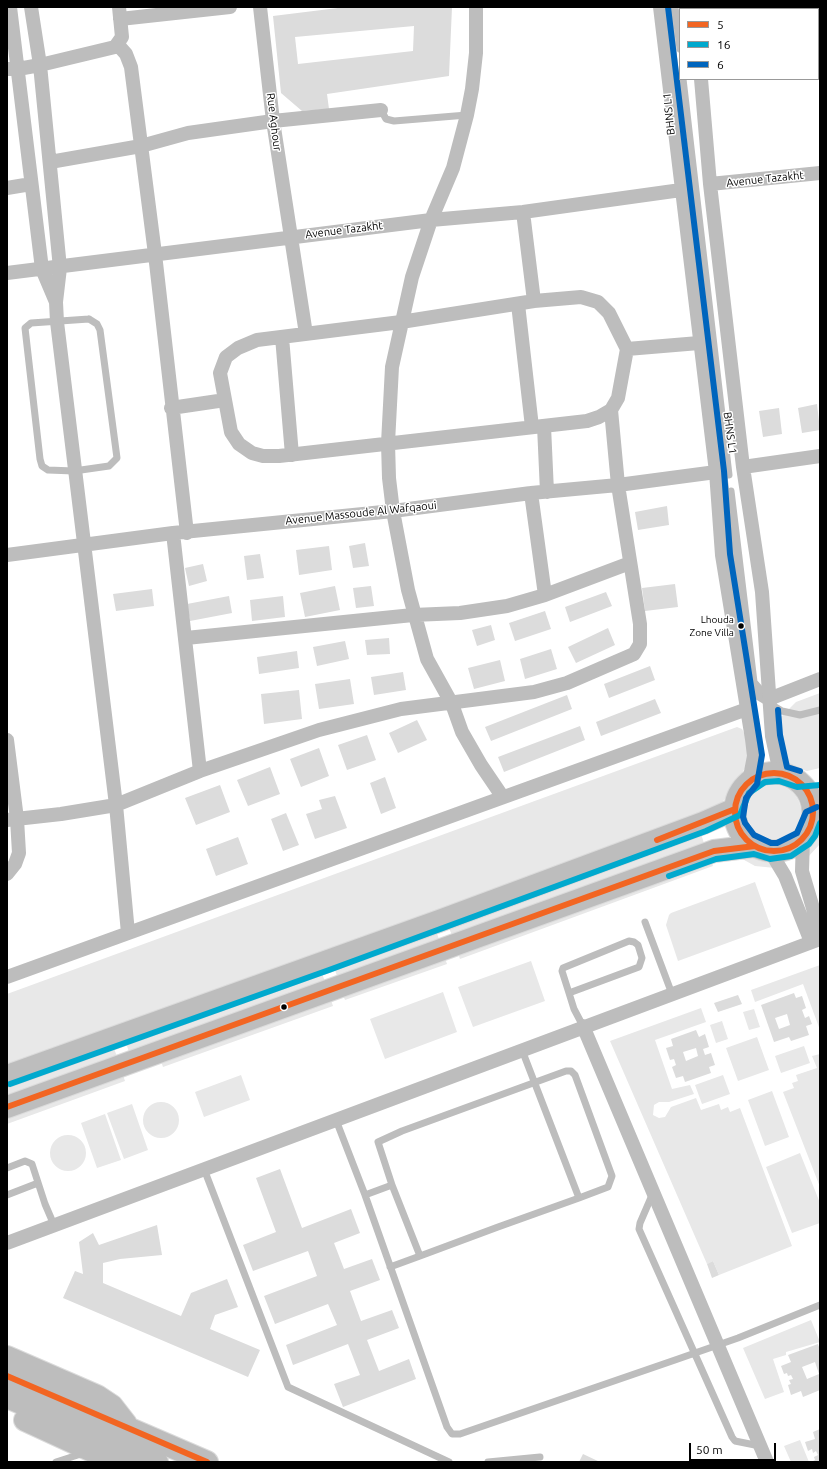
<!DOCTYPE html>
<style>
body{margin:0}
#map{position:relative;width:827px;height:1469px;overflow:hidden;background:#fff;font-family:Ubuntu,sans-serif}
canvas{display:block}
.frame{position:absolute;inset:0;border:8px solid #000;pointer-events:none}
.legend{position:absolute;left:679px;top:8px;width:140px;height:72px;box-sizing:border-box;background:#fff;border:1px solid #999;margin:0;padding:5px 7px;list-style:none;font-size:12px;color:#000}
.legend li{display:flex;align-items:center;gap:8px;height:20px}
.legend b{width:20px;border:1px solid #999}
.scale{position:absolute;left:689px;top:1443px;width:87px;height:18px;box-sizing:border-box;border:2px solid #000;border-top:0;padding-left:5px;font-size:12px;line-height:14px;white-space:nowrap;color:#000;-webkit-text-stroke:3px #fff;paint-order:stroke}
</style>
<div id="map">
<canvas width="827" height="1469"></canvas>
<div class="frame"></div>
<ul class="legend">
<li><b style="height:5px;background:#f26522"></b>5</li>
<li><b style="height:5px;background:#00a9ce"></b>16</li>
<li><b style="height:5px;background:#0065bd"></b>6</li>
</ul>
<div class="scale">50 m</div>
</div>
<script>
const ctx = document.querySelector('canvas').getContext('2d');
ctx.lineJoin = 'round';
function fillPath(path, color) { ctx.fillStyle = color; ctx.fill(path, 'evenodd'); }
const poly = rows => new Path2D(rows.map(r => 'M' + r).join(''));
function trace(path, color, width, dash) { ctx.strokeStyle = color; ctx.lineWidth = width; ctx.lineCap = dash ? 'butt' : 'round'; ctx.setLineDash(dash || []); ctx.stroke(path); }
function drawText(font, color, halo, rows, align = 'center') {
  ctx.font = font + ' Ubuntu,sans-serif'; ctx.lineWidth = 3; ctx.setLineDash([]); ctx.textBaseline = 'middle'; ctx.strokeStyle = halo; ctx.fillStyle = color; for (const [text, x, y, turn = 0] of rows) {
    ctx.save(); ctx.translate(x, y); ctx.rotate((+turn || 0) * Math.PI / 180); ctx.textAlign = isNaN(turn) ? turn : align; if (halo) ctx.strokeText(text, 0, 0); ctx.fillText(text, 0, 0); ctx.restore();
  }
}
fillPath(poly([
 [820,693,820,768,807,771,790,766,786,760,780,744,777,721,796,702],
 [737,727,742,729,746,737,748,758,746,767,722,803,698,817,7,1067,7,994],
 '747 812a27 27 0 1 1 54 0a27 27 0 1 1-54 0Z',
 [820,829,820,844,808,857,810,846],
 [701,834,704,843,452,935,448,926],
 [737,856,754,858,769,863,775,868,755,866],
 [711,861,713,866,460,959,458,953],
 [755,882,771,927,678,961,666,925,669,915,671,913],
 [436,931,439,939,337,976,334,967],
 [445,958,447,964,345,1000,343,995],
 [531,961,545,1001,473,1027,458,987],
 [820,965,820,1030,803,984,755,1002,751,990],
 [322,973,325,982,129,1052,126,1043],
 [443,992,457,1032,385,1059,370,1019],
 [331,1000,333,1006,163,1067,161,1061],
 [701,1008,706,1022,655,1040,672,1089,690,1085,694,1094,669,1102,659,1102,654,1105,653,1115,659,1118,665,1117,671,1107,696,1098,701,1110,719,1104,721,1110,728,1107,730,1112,740,1108,792,1246,719,1275,713,1261,707,1264,610,1041],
 [754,1009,760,1027,749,1030,743,1012],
 [722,1021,728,1039,716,1043,710,1025],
 [757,1037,769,1070,738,1081,726,1048],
 [804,1046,810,1063,781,1073,775,1056],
 [114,1048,117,1057,7,1097,7,1087],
 [820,1054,820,1187,783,1092,794,1088,792,1083,798,1081,796,1075,817,1068,812,1056],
 [123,1075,125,1081,7,1124,7,1117],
 [241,1075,250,1100,204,1117,195,1092],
 [723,1075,730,1094,702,1104,695,1085],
 [772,1091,789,1137,765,1146,748,1100],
 '143 1120a18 18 0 1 1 36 0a18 18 0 1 1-36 0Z',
 [132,1104,148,1150,124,1159,107,1113],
 [105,1114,121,1160,97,1168,81,1123],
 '50 1153a18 18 0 1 1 36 0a18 18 0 1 1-36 0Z',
 [800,1153,820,1203,820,1223,792,1233,766,1167],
 [811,1320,820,1342,786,1352,786,1355,773,1359,784,1392,765,1399,743,1348],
 [800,1440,809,1462,791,1462,784,1446]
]), '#e8e8e8');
fillPath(poly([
 [346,7,452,7,449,76,327,94,329,109,302,111,281,93,273,16],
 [414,26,413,51,298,64,295,37],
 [817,404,820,430,802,433,798,408],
 [779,408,782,434,763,437,759,411],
 [667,506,669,525,638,530,635,512],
 [365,543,369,566,353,568,349,546],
 [329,546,332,570,299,575,296,550],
 [260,554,264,578,247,580,244,556],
 [203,564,207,581,189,586,185,568],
 [675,584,678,607,645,611,642,588],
 [335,586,340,610,305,617,300,593],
 [371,586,374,606,356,608,353,588],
 [152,589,154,606,116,611,113,594],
 [606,592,612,606,570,622,565,607],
 [229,596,232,613,190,621,187,604],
 [283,596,285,617,252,621,250,600],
 [545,611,551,629,515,641,509,623],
 [491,625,495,640,477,646,472,630],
 [608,628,615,645,576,663,568,647],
 [389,638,390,654,367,655,365,640],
 [345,641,349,659,317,666,313,647],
 [551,649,557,669,525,679,520,659],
 [297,651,299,668,259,674,257,657],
 [500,660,505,681,474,689,468,668],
 [650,666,655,680,609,698,604,684],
 [403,672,406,690,374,695,371,677],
 [350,679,354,704,319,709,315,684],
 [299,690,302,719,264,724,261,694],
 [567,695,572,709,491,741,485,727],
 [655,699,661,713,601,736,596,722],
 [417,720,427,740,398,753,389,733],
 [580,726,585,740,504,772,498,757],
 [367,735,376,760,347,770,338,745],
 [319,748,329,776,301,787,290,759],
 [270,767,280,794,248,806,237,780],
 [385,777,396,808,381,814,370,783],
 [220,785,230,812,196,825,185,798],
 [335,796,347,828,315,839,306,814,322,809,319,800],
 [286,813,299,845,283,851,271,819],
 [238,837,248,864,216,876,206,849],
 [794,993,796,998,802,996,806,1008,802,1010,805,1018,809,1016,812,1024,806,1026,809,1035,791,1041,789,1037,774,1042,761,1005],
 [787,1014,790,1025,779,1029,775,1018],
 [738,995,742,1004,718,1012,714,1003],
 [696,1030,699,1037,705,1034,709,1047,703,1049,705,1055,711,1053,715,1065,709,1067,711,1073,685,1082,683,1076,676,1078,672,1067,676,1065,674,1059,670,1060,666,1048,673,1046,671,1039],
 [696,1048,698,1056,686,1061,683,1052],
 [280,1169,302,1228,351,1209,360,1233,334,1243,344,1269,372,1259,380,1280,350,1291,361,1321,392,1310,399,1328,367,1340,379,1371,409,1359,416,1379,343,1407,334,1384,360,1375,348,1344,293,1365,286,1345,337,1325,328,1304,275,1324,264,1296,317,1276,308,1251,253,1271,243,1245,276,1232,256,1178],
 [157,1225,162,1255,120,1259,103,1263,103,1283,181,1316,191,1293,227,1279,238,1307,215,1315,210,1329,260,1350,248,1377,63,1298,75,1271,83,1274,79,1242,93,1233,99,1245],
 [713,1261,719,1275,712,1278,707,1264],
 [818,1344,820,1350,820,1390,803,1397,801,1391,791,1395,788,1385,791,1384,789,1380,793,1379,791,1375,788,1376,787,1373,784,1374,781,1366,791,1362,788,1355],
 [815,1362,819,1374,807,1379,802,1367],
 [820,1429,820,1462,811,1462,815,1460,814,1457,818,1455,816,1451,813,1453,812,1449,808,1451,805,1442,815,1439,813,1432],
 [583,1454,600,1462,579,1462]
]), '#dcdcdc');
const primary = poly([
 '735 812a39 39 0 1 1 78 0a39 39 0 1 1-78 0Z',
 [7,1076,439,921,703,823,735,809],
 [7,1107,714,851,755,846]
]);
const highway = poly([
 [7,1357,97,1396,112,1406,126,1424],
 [7,1376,207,1462],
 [7,1397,157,1462],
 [25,1420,116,1462]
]);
trace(primary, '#dbdbdb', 24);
trace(highway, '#dbdbdb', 24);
trace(poly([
 [668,7,682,132],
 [675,7,680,49],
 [683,79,729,475],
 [381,110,386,119,394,121,467,115],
 [89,319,97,324,100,330,117,458,109,466,74,471,48,470,42,466,40,459,25,328,31,323,89,319],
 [710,361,748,675,757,696,782,711,800,715,820,710],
 [731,491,754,682,768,698],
 [645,922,672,994],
 [569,993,639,967,642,958,638,945,634,942,629,941,563,968,562,971,569,993,574,1009,583,1026],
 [522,1050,579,1198],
 [336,1120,365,1195,447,1427,452,1434,460,1434,675,1360,738,1338,820,1305],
 [7,1168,25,1161,32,1164,45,1204,54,1225],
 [204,1169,288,1387,449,1462],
 [653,1193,640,1223,639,1229,732,1437,735,1441,760,1446],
 [7,1195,38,1183],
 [365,1195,392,1185],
 [390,1267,420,1256,498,1227,579,1198,608,1187,612,1176,575,1075,571,1071,566,1071,402,1131,378,1142,392,1185,420,1256],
 [56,1462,84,1453],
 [488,1462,540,1457]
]), '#bdbdbd', 7);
trace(poly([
 [10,7,42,269,56,302],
 [31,7,40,65,60,268,56,302,57,322,116,805,128,933],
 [260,7,273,121,306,334],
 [476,7,476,53,472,89,467,115,453,168,431,220,412,277,392,367,388,443,389,478,393,511,408,590,427,659,452,704,462,732,481,765,502,796],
 [660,7,716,472,722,555,752,739,754,756,749,782],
 [694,7,694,9],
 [120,19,230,7],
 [118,45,126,54,131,67,155,254,187,533],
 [7,69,18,69,40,65,115,47,122,37,119,7],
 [701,79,710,184,743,467,762,592,772,736,780,773],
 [50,162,141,146,188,133,273,121,381,110],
 [710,184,820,173],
 [7,188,31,184],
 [523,212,534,301],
 [7,273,431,220,523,212,681,190],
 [581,297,598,302,609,313,627,349,618,398,611,410,599,417,587,421,279,456,263,456,252,453,239,444,231,432,220,373,226,357,238,348,257,340,401,322,534,301,581,297],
 [518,304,532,427],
 [282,337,292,455],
 [627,349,699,343],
 [171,408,225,400],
 [544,426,547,492],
 [743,467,820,456],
 [531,493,545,595],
 [173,533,200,771],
 [7,555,173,533,393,511,531,493,618,485,716,472],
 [186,638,413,615,460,613,507,606,545,595,630,563],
 [769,699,820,679],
 [7,740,17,819,19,853,15,864,7,874],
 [7,820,61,814,116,805,200,771,319,730,401,709,534,692,567,683,634,654,640,644,640,624,618,485,611,410],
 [803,839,802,871,820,932],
 [770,851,785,876,811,942],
 [7,977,747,709],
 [583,1026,767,1462],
 [7,1243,820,939]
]), '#bdbdbd', 14);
trace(primary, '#bdbdbd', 22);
trace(highway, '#bdbdbd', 22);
trace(poly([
 '735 812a39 39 0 1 1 78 0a39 39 0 1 1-78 0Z',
 [657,840,735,809],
 [7,1107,714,851,755,846],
 [7,1376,207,1462]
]), '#f26522', 6);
trace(poly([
 [669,876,716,859,754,854,770,859,791,856,809,844,815,836,820,823],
 [10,1084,329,970,706,831,740,815,749,793,765,782,779,781,797,787,820,785]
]), '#00a9ce', 6);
trace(poly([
 [668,7,724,471,730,554,762,755,757,784,746,798,743,817,745,823,754,835,771,843,777,843,797,833,806,812,817,807],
 [778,710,780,735,787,767,800,771]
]), '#0065bd', 6);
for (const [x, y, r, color] of [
 [741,626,3.5,"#000"],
 [284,1007,3.5,"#000"]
]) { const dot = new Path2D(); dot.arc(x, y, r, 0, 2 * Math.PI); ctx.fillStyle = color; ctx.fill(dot); trace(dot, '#fff', 1.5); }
drawText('10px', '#000', '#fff', [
 ["Lhouda",734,620],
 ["Zone Villa",734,633]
], 'right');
drawText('11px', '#000', '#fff', [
 ["BHNS L1",669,114,-96],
 ["Rue Aghour",274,122,83],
 ["Avenue Tazakht",765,179,-6],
 ["Avenue Tazakht",344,230,-7],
 ["BHNS L1",730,433,82],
 ["Avenue Massoude Al Wafqaoui",361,513,-6]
]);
</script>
